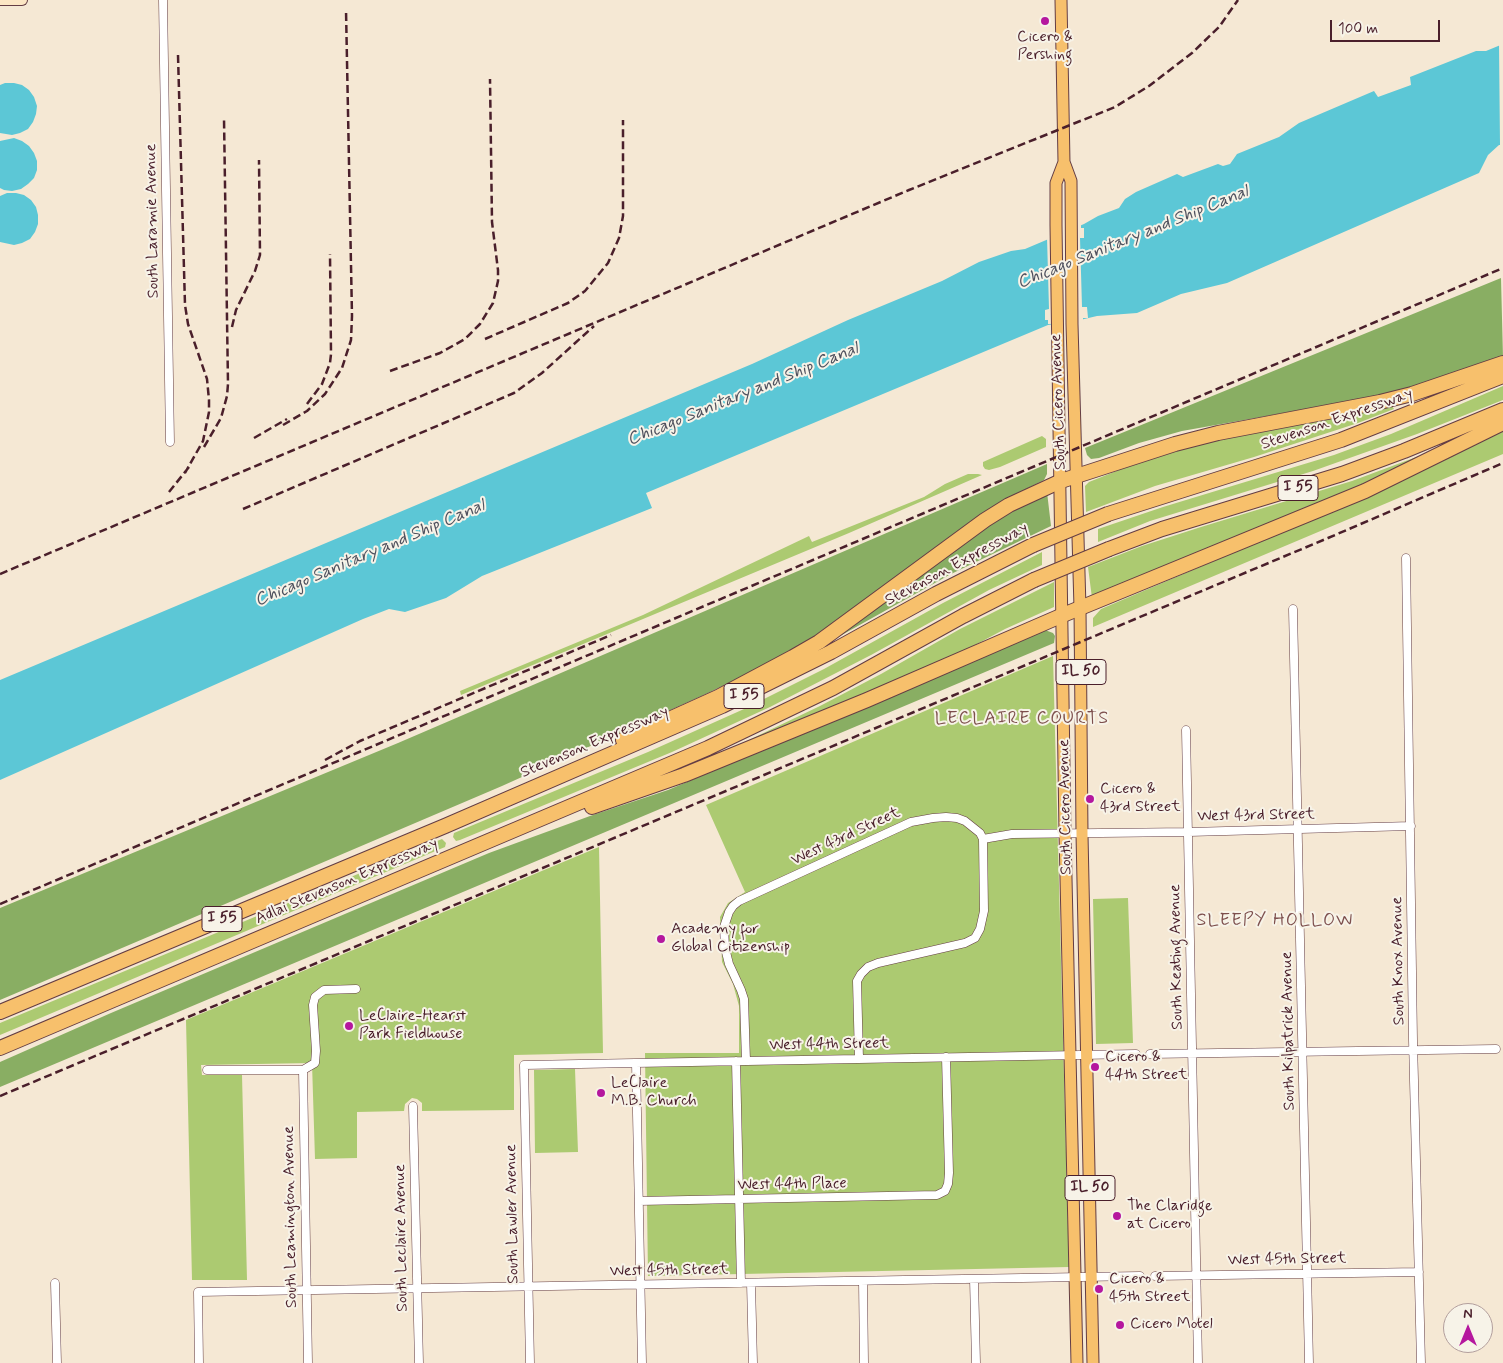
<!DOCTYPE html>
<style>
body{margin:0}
#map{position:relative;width:1503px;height:1363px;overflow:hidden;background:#f5e8d4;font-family:Mynerve,sans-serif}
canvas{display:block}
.north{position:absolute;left:1443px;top:1303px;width:50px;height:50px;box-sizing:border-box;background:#f7f3e8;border:1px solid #b29e9c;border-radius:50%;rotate:0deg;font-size:14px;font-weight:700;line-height:20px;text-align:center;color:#4a1f2b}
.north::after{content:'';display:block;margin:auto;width:18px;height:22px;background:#b5179e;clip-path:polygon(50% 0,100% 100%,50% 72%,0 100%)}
.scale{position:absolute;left:1330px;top:20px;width:110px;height:22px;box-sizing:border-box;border:2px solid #4a1f2b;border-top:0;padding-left:6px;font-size:15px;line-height:18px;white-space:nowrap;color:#4a1f2b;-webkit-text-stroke:4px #f7f3e8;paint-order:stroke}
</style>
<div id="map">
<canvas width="1503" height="1363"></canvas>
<div class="north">N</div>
<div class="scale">100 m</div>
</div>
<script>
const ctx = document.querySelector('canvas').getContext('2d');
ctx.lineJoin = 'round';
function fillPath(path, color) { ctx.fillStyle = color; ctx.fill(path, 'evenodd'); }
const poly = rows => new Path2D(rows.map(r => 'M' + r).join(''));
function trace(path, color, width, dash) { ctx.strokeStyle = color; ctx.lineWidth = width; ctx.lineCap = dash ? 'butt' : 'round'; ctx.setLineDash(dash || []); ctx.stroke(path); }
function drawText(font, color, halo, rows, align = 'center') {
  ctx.font = font + ' Mynerve,sans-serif'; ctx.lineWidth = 4; ctx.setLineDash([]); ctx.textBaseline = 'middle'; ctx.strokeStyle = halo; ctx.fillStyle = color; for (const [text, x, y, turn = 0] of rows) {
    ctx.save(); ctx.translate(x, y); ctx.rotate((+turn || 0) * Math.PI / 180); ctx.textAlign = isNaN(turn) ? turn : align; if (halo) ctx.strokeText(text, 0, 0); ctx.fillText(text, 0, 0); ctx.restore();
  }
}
fillPath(poly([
 [1503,386,1503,400,1417,434,1313,471,1150,521,1098,542,1098,529,1163,507,1334,455,1391,434],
 [1392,406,1394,409,1358,423,1254,457,1155,486,1086,512,1085,486,1089,482,1154,456,1189,446],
 [1503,430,1503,454,1093,627,1093,618,1101,609,1275,535],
 [1042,436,1046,439,1046,447,1000,467,989,470,985,469,983,466,983,462],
 [1419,456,1419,458,1347,493,1092,598,1088,567,1142,546,1201,527,1352,481],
 [968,474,978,474,982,475,849,533,461,695,460,691,643,615,809,536,812,542,924,497,945,484],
 [1042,552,1042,565,989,590,871,655,770,707,672,752,460,840,456,841,453,837,454,833,648,752,744,709,824,669,943,603],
 [1054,582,1054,607,1005,629,962,652,889,686,705,761,820,706,881,674,960,629],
 [1053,656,1069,1267,648,1276,645,1053,739,1053,739,1006,733,984,722,962,720,917,728,903,745,892,706,805],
 [442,839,446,843,445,847,0,1035,0,1023],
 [599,847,603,1053,514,1055,514,1110,422,1111,422,1103,417,1099,412,1098,405,1104,404,1111,357,1112,357,1158,315,1159,312,1063,201,1065,202,1075,242,1075,247,1280,192,1280,186,1020],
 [1128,898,1133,1043,1096,1044,1093,899],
 [575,1069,578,1152,535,1153,534,1070]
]), '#acca71');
fillPath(poly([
 [1501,278,1503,358,1425,384,1374,397,1182,431,1139,443,1099,458,1091,459,1087,455,1085,448],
 [1047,464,1047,474,1044,480,1003,501,818,636,763,666,708,693,502,786,0,1000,0,908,398,743],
 [1047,492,1051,526,951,574,822,646,997,518],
 [1045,630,1053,633,1055,636,1054,643,0,1087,0,1062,111,1013,489,853,590,816,668,790]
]), '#89ae63');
fillPath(poly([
 [1503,44,1502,82,1503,145,1499,145,1488,155,1479,173,1227,283,1181,294,1137,313,1097,316,1080,320,1048,325,646,493,652,508,482,576,446,598,405,612,389,609,363,619,0,780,0,680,752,364,848,320,942,281,979,262,1011,251,1025,249,1084,224,1098,216,1119,208,1125,199,1136,192,1177,174,1183,177,1218,164,1223,166,1230,164,1237,154,1279,137,1299,123,1374,91,1378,97,1411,85,1410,77,1476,51,1486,51],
 [5,83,14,83,22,85,29,90,34,97,37,106,36,114,33,122,28,129,20,133,12,135,0,133,0,85],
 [14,138,22,141,29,146,34,153,37,161,37,170,34,178,28,184,21,189,12,191,4,190,0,188,0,141],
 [7,193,16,193,24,195,31,200,36,207,38,215,38,224,35,232,30,239,22,243,14,245,0,242,0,196]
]), '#5cc7d6');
fillPath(poly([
 [1503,42,1503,145,1500,145,1499,43],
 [1077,224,1081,224,1081,228,1084,228,1084,238,1080,238,1082,307,1087,307,1088,318,1083,318,1083,322,1080,323,1048,324,1048,320,1045,320,1045,310,1049,309,1047,237]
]), '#f5e8d4');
const minor = poly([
 [163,0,170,442],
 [1406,558,1413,1040,1421,1363],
 [1293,609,1309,1363],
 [1186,730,1198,1363],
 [983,839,1012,834,1189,832,1411,826],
 [1150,1054,1496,1049],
 [736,1061,741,1283],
 [746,1061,744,999,741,990,729,964,725,948,724,927,729,912,733,906,739,901,911,822,933,818,946,817,957,818,965,821,980,833,983,839,984,911,980,929,975,938,965,943,878,963,868,967,861,974,857,981,859,1059],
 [636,1063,642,1363],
 [207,1070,303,1070],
 [303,1070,308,1363],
 [303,1070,315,1063,316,1051,313,1005,315,997,324,990,356,989],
 [413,1106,419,1363],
 [639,1201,937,1195,945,1191,948,1184,949,1173,946,1057],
 [1155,1276,1419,1272],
 [974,1279,976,1363],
 [863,1281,864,1363],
 [55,1283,57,1363],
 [751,1283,753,1363],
 [199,1363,198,1292,1140,1276],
 [530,1363,524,1065,1136,1054]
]);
const secondary = poly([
 [0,0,22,0]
]);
const primary = poly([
 [1061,0,1064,162,1071,181,1072,324,1080,608,1082,834,1093,1363],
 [1064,162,1056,183,1056,225,1065,834,1077,1363]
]);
const motorway = poly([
 [1108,514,1341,440,1503,376],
 [1109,549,1162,529,1342,474,1404,451,1503,410],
 [623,740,718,697,793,657,819,642,985,520,1009,505,1061,481,1175,444,1218,433,1380,402,1412,394,1503,363],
 [592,807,684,775,867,700,1063,615,1365,491,1503,423],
 [0,1012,445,826,722,706,831,652,936,594,1033,545],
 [0,1048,708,748,833,688,963,616,1034,580]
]);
trace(minor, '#643d44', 9);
trace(secondary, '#643d44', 12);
trace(primary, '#643d44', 13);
trace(motorway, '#643d44', 16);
trace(minor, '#fff', 8);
trace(secondary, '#fce6c4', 10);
trace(primary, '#f7c06c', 11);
trace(motorway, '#f7c06c', 14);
trace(poly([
 [178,55,185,305,188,324,207,379,209,400,209,412,203,441,185,473],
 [232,327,236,310,255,271,260,255,259,160],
 [485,339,568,303,585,291,608,263,619,238,623,216,623,120],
 [390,371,440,353,465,339,480,324,493,303,498,281,498,270,492,222,490,79],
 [307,404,322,384,330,363,331,354,330,254],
 [283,425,307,411,325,394,342,368,351,340,352,316,346,10],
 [254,438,287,419],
 [204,447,221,418,227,396,228,384,224,118],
 [169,492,189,467],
 [243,509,514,393,542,373,594,326],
 [0,574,909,190,1115,107,1149,86,1192,53,1219,27,1238,0],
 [325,760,360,741,611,635],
 [0,904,1503,268],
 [0,1096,1328,538,1503,463]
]), '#4a1f2b', 2.5, [8, 4]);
const motorwayBridge = poly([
 [1033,545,1108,514],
 [1034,580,1109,549]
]);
trace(motorwayBridge, '#643d44', 16, []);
trace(motorwayBridge, '#f7c06c', 14);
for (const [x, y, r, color] of [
 [1045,21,5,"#b5179e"],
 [1090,799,5,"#b5179e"],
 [661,939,5,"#b5179e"],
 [349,1026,5,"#b5179e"],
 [1095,1067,5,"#b5179e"],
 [601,1093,5,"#b5179e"],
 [1117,1216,5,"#b5179e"],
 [1099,1289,5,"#b5179e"],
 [1120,1325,5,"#b5179e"]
]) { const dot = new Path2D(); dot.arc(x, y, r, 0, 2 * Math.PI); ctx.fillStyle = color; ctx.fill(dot); trace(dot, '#f7f3e8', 2); }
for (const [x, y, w] of [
 [1298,488,40],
 [1081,672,50],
 [744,696,40],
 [222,919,40],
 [1090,1188,50]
]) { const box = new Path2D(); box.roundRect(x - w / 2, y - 12.5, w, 25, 4); ctx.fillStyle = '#f7f3e8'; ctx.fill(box); trace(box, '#4a1f2b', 1); }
drawText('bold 15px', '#4a1f2b', null, [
 ["I 55",1298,488],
 ["IL 50",1081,672],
 ["I 55",744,696],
 ["I 55",222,919],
 ["IL 50",1090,1188]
]);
drawText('16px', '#4a1f2b', '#f7f3e8', [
 ["Cicero &",1045,38,"center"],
 ["Pershing",1045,56,"center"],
 ["Cicero &",1100,790],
 ["43rd Street",1100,808],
 ["Academy for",671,930],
 ["Global Citizenship",671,948],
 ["LeClaire-Hearst",359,1017],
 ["Park Fieldhouse",359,1035],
 ["Cicero &",1105,1058],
 ["44th Street",1105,1076],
 ["LeClaire",611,1084],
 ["M.B. Church",611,1102],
 ["The Claridge",1127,1207],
 ["at Cicero",1127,1225],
 ["Cicero &",1109,1280],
 ["45th Street",1109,1298],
 ["Cicero Motel",1130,1325]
], 'left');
drawText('16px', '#4a1f2b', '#f7f3e8', [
 ["South Laramie Avenue",153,221,-91],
 ["South Cicero Avenue",1059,402,-92],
 ["Stevenson Expressway",1337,420,-19],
 ["Stevenson Expressway",957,565,-28],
 ["Stevenson Expressway",595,743,-23],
 ["South Cicero Avenue",1066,807,-91],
 ["West 43rd Street",1256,816,-1],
 ["West 43rd Street",846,837,-25],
 ["Adlai Stevenson Expressway",347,882,-23],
 ["South Keating Avenue",1177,957,-91],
 ["South Knox Avenue",1399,961,-91],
 ["South Kilpatrick Avenue",1289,1031,-91],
 ["West 44th Street",829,1045,-1],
 ["West 44th Place",792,1185,-1],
 ["South Lawler Avenue",513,1214,-91],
 ["South Leamington Avenue",291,1217,-91],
 ["South Leclaire Avenue",402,1238,-91],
 ["West 45th Street",1287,1260,-1],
 ["West 45th Street",669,1271,-1]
]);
drawText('italic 18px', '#4f515e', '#f7f3e8', [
 ["Chicago Sanitary and Ship Canal",1133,238,-22],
 ["Chicago Sanitary and Ship Canal",743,395,-22],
 ["Chicago Sanitary and Ship Canal",370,554,-23]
]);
ctx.letterSpacing = '1px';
drawText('18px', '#7d4f4d', '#f7f3e8', [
 ["LECLAIRE COURTS",1022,719],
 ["SLEEPY HOLLOW",1275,921]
]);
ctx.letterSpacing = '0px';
</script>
